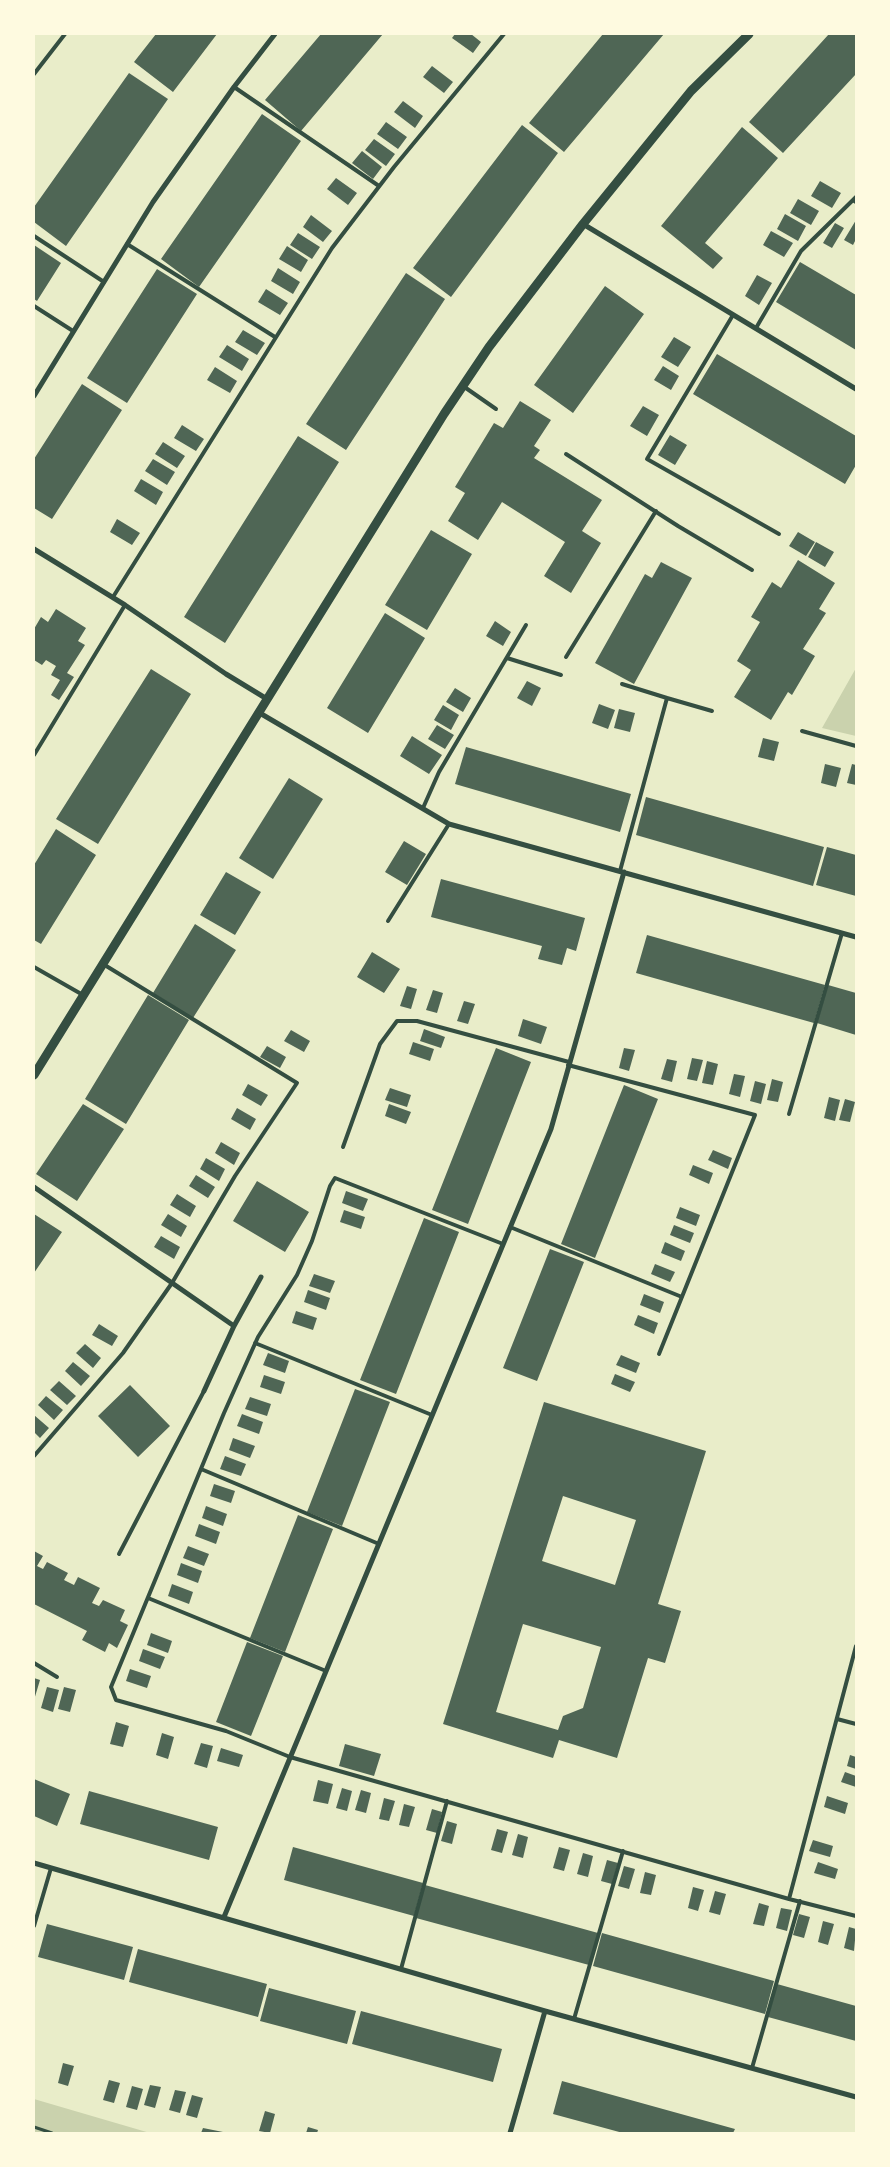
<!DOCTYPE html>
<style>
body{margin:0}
#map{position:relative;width:890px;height:2167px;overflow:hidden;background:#e9edc9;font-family:Quicksand,sans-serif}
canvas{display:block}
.frame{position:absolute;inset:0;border:35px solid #fefae0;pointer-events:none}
</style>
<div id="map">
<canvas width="890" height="2167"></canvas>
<div class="frame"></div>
</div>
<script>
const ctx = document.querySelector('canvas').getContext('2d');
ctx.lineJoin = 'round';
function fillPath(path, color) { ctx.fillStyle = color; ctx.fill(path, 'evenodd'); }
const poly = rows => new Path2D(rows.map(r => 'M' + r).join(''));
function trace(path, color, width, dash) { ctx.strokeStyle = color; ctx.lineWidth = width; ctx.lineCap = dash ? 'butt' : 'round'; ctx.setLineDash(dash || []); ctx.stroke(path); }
fillPath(poly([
 [856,668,856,736,822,728],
 [34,2099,51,2104,150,2133,34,2133]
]), '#cad2ad');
fillPath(poly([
 [156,34,217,34,173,92,134,62],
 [321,34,383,34,301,131,265,100],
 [455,34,471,34,481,42,473,53,452,38],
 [603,34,664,34,564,152,529,123],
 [829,34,856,34,856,74,783,153,749,122],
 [432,66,453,82,444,93,423,77],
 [129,73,168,99,66,246,34,222,34,207],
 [403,101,423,116,415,128,394,112],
 [262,114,301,141,199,287,161,259],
 [386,122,407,137,398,149,377,134],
 [522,125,558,153,451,297,413,268],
 [742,127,778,158,705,243,723,258,713,269,661,226],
 [374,139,395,154,386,166,365,150],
 [362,151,382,167,373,179,352,163],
 [336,178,357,193,348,205,327,189],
 [820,181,841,193,832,208,811,196],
 [798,199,819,211,811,225,790,213],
 [785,214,806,226,798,241,777,229],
 [311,215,332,231,323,242,303,227],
 [856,220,856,239,853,245,844,240],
 [835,223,844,228,832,248,823,243],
 [771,231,793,243,784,257,763,245],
 [298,233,320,247,312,259,290,245],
 [34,245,61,263,37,301,34,299],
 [287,246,308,260,301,272,279,259],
 [800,262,856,295,856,350,776,302],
 [278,268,300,282,293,294,271,281],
 [157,269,197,294,127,403,87,378],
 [406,273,445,299,346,450,306,424],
 [757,275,772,283,759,305,745,296],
 [605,286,644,314,573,413,534,385],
 [266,289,288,303,280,315,258,302],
 [243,330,265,343,257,355,235,342],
 [674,337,691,347,678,367,661,357],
 [227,345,249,359,242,371,219,357],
 [717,354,856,436,856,465,845,484,693,394],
 [663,366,679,376,671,390,654,380],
 [215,367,237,381,230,393,207,380],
 [82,384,122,410,52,519,34,508,34,459],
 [520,401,551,420,534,446,540,450,534,458,602,500,582,531,601,543,571,593,544,576,565,542,502,502,478,540,448,521,465,493,455,487,494,423,503,428],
 [643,406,659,415,647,436,630,426],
 [182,425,204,439,196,451,174,438],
 [670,435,687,445,675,465,658,455],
 [298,436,339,462,225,643,184,617],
 [163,442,185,456,177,468,155,454],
 [153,459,175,472,167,485,145,471],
 [141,479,163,492,156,505,134,491],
 [117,519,140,533,132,545,110,532],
 [431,530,472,554,427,630,385,605],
 [798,532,815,542,806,556,789,546],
 [816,542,834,552,825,567,808,557],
 [798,560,835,583,819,609,826,613,803,649,815,656,792,695,788,692,771,720,734,697,751,670,737,661,760,622,751,617,772,582,781,588],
 [661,562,692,578,634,684,595,663,645,574,652,578],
 [56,609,86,628,78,641,85,645,67,673,74,677,59,700,51,695,60,680,51,675,56,666,46,660,42,665,34,660,34,629,41,617,48,622],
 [385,613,425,638,368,733,327,708],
 [495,621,511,632,503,646,486,636],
 [151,669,191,694,98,844,56,819],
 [527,681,541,688,532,706,517,698],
 [455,688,471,698,463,712,446,702],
 [599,704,615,710,608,729,592,723],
 [443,705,459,715,451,730,434,720],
 [619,709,635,713,630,732,614,728],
 [437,725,454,735,445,749,428,739],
 [412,736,442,755,429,774,400,756],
 [763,738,779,742,774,761,758,757],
 [466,747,631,794,620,832,455,784],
 [825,764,841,768,836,787,821,783],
 [852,764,856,765,856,785,847,783],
 [289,778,323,799,273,879,239,858],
 [646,797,824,847,813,886,636,835],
 [56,829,96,855,41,944,34,940,34,865],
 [404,841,426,854,407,885,385,872],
 [827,847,856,855,856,896,816,885],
 [226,872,261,892,235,935,200,915],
 [441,879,585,918,576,951,567,948,562,965,538,959,542,946,431,917],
 [195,924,236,950,193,1018,153,993],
 [647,935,825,985,814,1023,636,973],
 [372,952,400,969,384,993,357,977],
 [828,985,856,993,856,1035,817,1023],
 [407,986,417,989,411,1009,400,1006],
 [433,990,443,993,437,1013,426,1010],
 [148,995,189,1020,126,1124,85,1099],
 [464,1001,475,1004,468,1024,457,1021],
 [523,1019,547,1027,541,1044,518,1036],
 [424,1029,445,1037,441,1048,420,1041],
 [291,1030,310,1041,304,1052,284,1041],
 [413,1042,434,1049,430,1061,409,1054],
 [267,1046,286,1057,280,1068,260,1057],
 [496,1048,531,1062,468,1224,432,1210],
 [624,1048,635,1050,629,1071,619,1068],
 [692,1058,703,1060,697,1081,687,1079],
 [667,1059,677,1061,672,1082,661,1079],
 [707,1061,718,1064,713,1085,702,1083],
 [734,1074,745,1076,740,1097,729,1094],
 [772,1079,783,1082,778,1102,767,1100],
 [755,1081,766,1084,761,1104,750,1101],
 [248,1084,268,1095,261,1106,242,1095],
 [624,1085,658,1099,595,1258,561,1244],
 [390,1088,411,1095,407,1107,385,1100],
 [829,1097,840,1100,835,1121,824,1118],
 [845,1099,855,1102,850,1122,839,1120],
 [83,1104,124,1129,77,1201,36,1174],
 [389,1104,411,1112,406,1124,385,1116],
 [237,1108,256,1119,250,1130,231,1119],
 [221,1142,240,1153,234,1165,215,1153],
 [713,1150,732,1158,728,1169,708,1160],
 [206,1158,225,1169,219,1181,200,1169],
 [693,1165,713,1173,709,1184,689,1175],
 [196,1175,215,1187,208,1198,189,1186],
 [257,1181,309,1212,285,1252,233,1221],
 [346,1191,368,1199,363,1211,342,1203],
 [177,1194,196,1206,190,1217,170,1205],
 [680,1207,700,1215,696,1226,676,1218],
 [344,1210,365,1217,361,1229,340,1222],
 [34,1214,62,1232,34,1273],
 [168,1214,187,1226,181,1237,161,1225],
 [424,1218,459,1232,396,1394,360,1380],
 [674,1225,694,1233,690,1243,670,1235],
 [161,1236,180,1247,174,1259,154,1247],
 [665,1242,685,1251,681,1261,661,1253],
 [550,1249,584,1262,537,1381,503,1368],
 [655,1264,675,1272,670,1282,651,1274],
 [314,1274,335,1281,330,1293,309,1286],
 [308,1290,330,1298,326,1310,304,1302],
 [644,1294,664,1302,660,1313,640,1305],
 [296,1311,317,1318,313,1330,292,1323],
 [638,1315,658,1323,654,1334,634,1325],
 [99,1324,118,1336,112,1346,92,1335],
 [85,1344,101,1358,93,1368,76,1353],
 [268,1353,289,1361,285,1373,263,1365],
 [621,1355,640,1363,636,1373,616,1365],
 [73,1362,90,1376,81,1386,65,1371],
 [615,1374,635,1382,630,1392,611,1384],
 [264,1375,285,1382,281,1394,260,1387],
 [59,1381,76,1396,67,1405,50,1390],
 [130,1385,170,1426,138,1457,98,1416],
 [355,1389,390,1402,342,1526,307,1512],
 [46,1396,63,1410,54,1420,38,1405],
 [250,1397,271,1404,267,1416,245,1409],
 [544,1402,706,1451,658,1604,681,1611,665,1663,648,1658,617,1758,559,1740,553,1758,443,1724],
 [563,1496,636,1520,615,1585,542,1561],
 [523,1624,601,1647,583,1708,563,1716,558,1730,496,1712],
 [242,1414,263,1422,259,1434,237,1426],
 [34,1415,49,1428,40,1438,34,1432],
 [233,1438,255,1446,250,1458,229,1450],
 [225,1456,246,1464,241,1476,220,1469],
 [214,1484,235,1491,231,1503,210,1496],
 [206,1506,227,1514,223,1526,202,1518],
 [298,1515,333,1529,285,1652,250,1638],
 [199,1524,220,1532,216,1544,195,1536],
 [188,1546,209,1554,204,1566,183,1558],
 [34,1551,43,1556,37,1566,43,1569,47,1562,68,1573,64,1580,74,1585,78,1577,100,1588,92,1603,99,1606,103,1600,125,1610,120,1621,128,1625,117,1648,109,1643,105,1652,82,1640,87,1631,34,1604],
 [181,1563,202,1571,198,1583,177,1575],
 [172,1584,193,1592,189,1604,168,1596],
 [151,1633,172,1641,168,1653,147,1645],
 [247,1642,283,1656,251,1736,216,1722],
 [143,1649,165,1657,160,1669,139,1661],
 [130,1669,151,1676,147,1688,126,1681],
 [34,1678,40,1680,34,1700],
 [47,1687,59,1690,53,1712,41,1708],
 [64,1687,76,1690,70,1712,58,1709],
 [116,1722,129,1726,123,1747,110,1744],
 [162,1733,174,1737,168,1759,156,1755],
 [201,1743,213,1746,207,1768,194,1764],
 [345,1744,381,1754,374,1776,339,1766],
 [221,1748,243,1755,239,1767,217,1761],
 [850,1755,856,1757,856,1769,847,1766],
 [845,1772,856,1776,856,1787,841,1782],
 [34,1779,70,1794,57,1826,34,1816],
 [318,1780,333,1784,328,1804,313,1801],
 [342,1788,352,1791,347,1811,336,1808],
 [361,1790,371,1793,366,1813,355,1810],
 [89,1791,218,1827,209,1860,80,1824],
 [827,1796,848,1803,845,1814,824,1807],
 [384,1798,395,1801,389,1821,379,1819],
 [404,1804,415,1807,409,1827,399,1825],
 [432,1809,442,1812,437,1833,426,1830],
 [447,1821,457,1824,452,1844,441,1841],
 [497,1829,508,1832,502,1853,491,1850],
 [518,1834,528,1837,523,1858,512,1855],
 [813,1840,833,1846,830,1857,809,1851],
 [293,1847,423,1883,414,1916,284,1880],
 [559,1847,570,1850,564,1871,553,1868],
 [583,1853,593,1856,588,1877,577,1874],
 [607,1860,618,1863,612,1884,601,1881],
 [818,1862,838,1869,835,1879,814,1873],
 [624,1866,635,1869,629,1889,618,1886],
 [645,1872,656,1875,651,1895,640,1893],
 [425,1885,598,1933,589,1965,416,1918],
 [693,1887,704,1890,698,1911,688,1908],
 [715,1891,726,1894,720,1915,709,1912],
 [759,1903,769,1906,764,1926,753,1924],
 [781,1908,792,1910,787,1931,776,1928],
 [799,1914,810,1917,804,1938,793,1935],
 [823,1921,834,1924,828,1945,818,1942],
 [47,1924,133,1947,124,1980,38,1957],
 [849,1927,856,1929,854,1951,844,1948],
 [602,1933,774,1981,765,2014,593,1966],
 [138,1949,267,1984,258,2017,129,1982],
 [777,1984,856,2006,856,2041,768,2017],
 [269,1988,356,2011,347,2044,260,2021],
 [361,2011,502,2049,493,2082,352,2044],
 [63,2063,74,2066,68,2086,58,2083],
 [109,2080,120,2083,114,2103,103,2100],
 [562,2081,735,2129,733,2133,623,2133,553,2114],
 [150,2085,161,2087,155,2108,144,2105],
 [132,2086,143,2089,137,2110,126,2107],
 [175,2090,186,2092,180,2113,169,2110],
 [192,2095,203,2098,197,2118,186,2115],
 [265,2111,275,2114,270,2133,259,2131],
 [308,2127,318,2130,317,2133,306,2133],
 [203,2128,223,2132,223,2133,201,2133]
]), '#4f6655');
trace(poly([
 [34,2127,52,2133]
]), '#344e41', 3);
trace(poly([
 [34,74,65,34],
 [234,87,379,186],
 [856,197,853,200,856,202],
 [34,236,104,282],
 [127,244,275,337],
 [34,306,73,331],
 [733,315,647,459,779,534],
 [756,328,801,251,853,200],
 [463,386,496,409],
 [566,454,678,526,752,570],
 [113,597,332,248,394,167,504,34],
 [566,657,656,511],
 [507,658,561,675],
 [622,684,667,698],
 [802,731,856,746],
 [34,755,125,605],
 [423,808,439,772,526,625],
 [620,871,667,698,712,711],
 [388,921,449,824],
 [34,967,83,995],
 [568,1065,755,1115,659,1354],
 [789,1114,842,933],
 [343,1147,380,1044,397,1021,417,1021,569,1062],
 [510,1227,682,1297],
 [503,1244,335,1178,330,1186,312,1241,297,1275,258,1337,224,1413,111,1687,116,1700,226,1731,290,1757,789,1899],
 [255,1343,432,1415],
 [34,1456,123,1353,172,1283,235,1176,297,1083,103,964],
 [201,1469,379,1544],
 [119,1554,204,1391],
 [148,1598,326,1671],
 [856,1646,789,1899,856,1916],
 [34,1663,57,1677],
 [837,1719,856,1724],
 [34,1926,51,1868],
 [401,1969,447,1801],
 [574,2019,623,1851],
 [752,2068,800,1901]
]), '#344e41', 4);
trace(poly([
 [583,224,856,389],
 [34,396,153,202,234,87,275,34],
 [34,549,125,605,226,674,267,699],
 [258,712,449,824,856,937],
 [34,1187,234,1326],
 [204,1391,234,1326,261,1277],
 [34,1863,545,2011,856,2097],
 [224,1917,551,1129,624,872],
 [510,2133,545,2011]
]), '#344e41', 5);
trace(poly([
 [34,1075,444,414,489,347,583,224,691,91,749,34]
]), '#344e41', 9);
</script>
